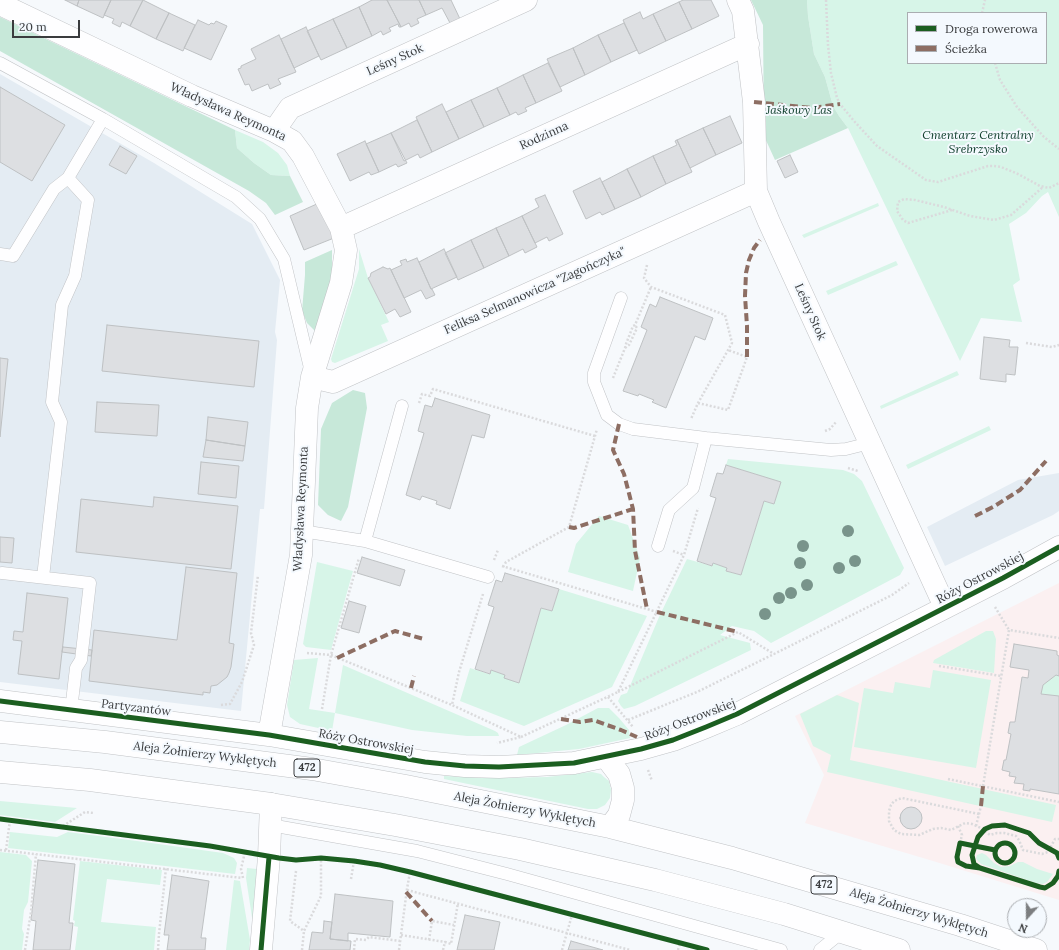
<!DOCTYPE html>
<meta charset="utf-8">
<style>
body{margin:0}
#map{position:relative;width:1059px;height:950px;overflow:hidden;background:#f6f9fc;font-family:Lora,serif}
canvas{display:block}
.legend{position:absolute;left:907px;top:12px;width:140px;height:52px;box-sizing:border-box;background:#f4f9fe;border:1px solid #aaadb1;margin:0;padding:5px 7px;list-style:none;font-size:12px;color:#3a3c3e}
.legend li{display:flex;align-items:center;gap:8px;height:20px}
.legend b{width:20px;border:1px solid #aaadb1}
.north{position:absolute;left:1007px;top:898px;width:40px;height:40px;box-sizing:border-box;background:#f4f9fe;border:1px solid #aaadb1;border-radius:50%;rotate:201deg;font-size:11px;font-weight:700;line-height:16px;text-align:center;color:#3a3c3e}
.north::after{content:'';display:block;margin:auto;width:14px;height:18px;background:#7c7e80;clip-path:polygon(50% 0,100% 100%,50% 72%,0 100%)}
.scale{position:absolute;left:12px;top:20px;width:68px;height:18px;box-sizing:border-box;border:2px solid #3a3c3e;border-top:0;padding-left:5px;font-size:12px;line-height:14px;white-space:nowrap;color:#3a3c3e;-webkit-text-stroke:3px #f4f9fe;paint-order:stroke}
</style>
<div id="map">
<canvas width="1059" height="950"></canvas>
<ul class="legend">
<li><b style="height:5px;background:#1b5e20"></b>Droga rowerowa</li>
<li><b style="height:5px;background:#8d6e63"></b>Ścieżka</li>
</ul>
<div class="north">N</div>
<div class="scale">20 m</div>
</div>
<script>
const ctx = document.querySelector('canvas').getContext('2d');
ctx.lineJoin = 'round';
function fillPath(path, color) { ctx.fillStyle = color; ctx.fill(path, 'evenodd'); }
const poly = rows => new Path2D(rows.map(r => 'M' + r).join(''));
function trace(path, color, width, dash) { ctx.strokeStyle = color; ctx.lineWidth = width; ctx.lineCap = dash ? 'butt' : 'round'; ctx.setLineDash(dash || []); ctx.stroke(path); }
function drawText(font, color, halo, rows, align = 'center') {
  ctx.font = font + ' Lora,serif'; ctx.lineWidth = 4; ctx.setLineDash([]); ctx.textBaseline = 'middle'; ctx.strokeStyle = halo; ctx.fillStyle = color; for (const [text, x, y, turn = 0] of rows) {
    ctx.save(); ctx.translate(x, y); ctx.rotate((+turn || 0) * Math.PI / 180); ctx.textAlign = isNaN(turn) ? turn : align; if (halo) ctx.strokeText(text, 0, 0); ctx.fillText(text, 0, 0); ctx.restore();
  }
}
fillPath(poly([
 [0,74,154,163,252,224,280,280,275,332,277,340,264,509,260,509,241,711,0,682],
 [1059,473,1059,511,1053,515,945,566,927,527,1018,480]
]), '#e4ecf3');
fillPath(poly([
 [1059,583,1059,900,933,861,805,823,824,775,795,716]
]), '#fbf0f1');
fillPath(poly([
 [807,0,1059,0,1059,217,1048,192,1042,196,1026,213,1009,224,1020,280,1013,285,1022,322,981,318,960,361,848,128,839,116,833,106,825,77,814,54,808,16],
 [908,13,1046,13,1046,63,908,63],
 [235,130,263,142,278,153,287,165,290,176,271,175,254,163,237,148],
 [878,203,879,206,804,238,802,235],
 [359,249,368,278,389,322,381,325,388,341,335,363,332,362,331,359,359,269],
 [896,261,898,265,828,295,826,291],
 [957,371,959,375,881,409,880,406],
 [989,426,991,430,908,469,906,465],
 [728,459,843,470,854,474,862,481,904,568,900,575,771,643,754,631,732,626,720,635,750,643,751,650,635,706,624,709,621,706,618,701,621,695,627,693,659,617,687,559,712,566,713,563,727,568,726,571,741,575,764,501,774,504,780,482,726,465],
 [599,516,628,525,640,558,633,591,568,572,576,544],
 [317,562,353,571,331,650,306,647,303,644],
 [559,589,647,616,612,687,524,726,460,701,470,668,489,674,491,670,505,675,505,678,519,682,541,608,552,611],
 [986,631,993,631,996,639,994,673,933,663,934,660],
 [318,658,309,709,335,713,343,665,495,731,498,733,499,736,467,736,412,730,335,713,332,731,300,724,290,717,287,705,294,660],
 [933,670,991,680,976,768,854,747,864,688,893,693,895,682,930,688],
 [1056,675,1059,676,1059,696,1041,694,1043,685],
 [837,695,859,703,850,760,1056,805,1052,822,827,772,831,755,813,746,800,714],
 [598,708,609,708,619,718,629,730,630,738,579,749,517,755,519,747,566,725],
 [592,772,601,774,604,777,609,781,611,790,610,798,605,805,597,809,588,809,444,779,444,776,504,778,547,777],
 [0,801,77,808,55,822,0,815],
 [10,832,57,837,68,832,137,841,223,853,234,858,237,863,235,874,8,848],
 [0,852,26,855,32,861,28,902,24,910,22,929,24,934,22,950,0,950],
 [982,853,986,855,994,863,1001,867,1010,866,1018,862,1023,862,1037,869,1053,874,1047,882,1043,884,1036,883,981,864,977,860,976,858,977,855],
 [80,861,162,870,160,885,107,879,101,922,156,927,154,950,75,950,78,927,74,926,75,921,73,920],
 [247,868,257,869,253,924,246,878],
 [234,880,240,881,250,940,249,950,226,950]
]), '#d7f5e8');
fillPath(poly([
 [751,0,807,0,808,16,814,54,825,77,833,106,839,116,848,128,775,160,764,136,763,25],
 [0,17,235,130,237,148,254,163,271,175,290,176,303,202,275,215,266,203,249,191,0,51],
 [332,250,332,276,315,331,307,323,302,311,305,275,305,262],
 [353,390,365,393,367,408,348,507,341,521,328,515,318,505,321,429,332,403]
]), '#c7e8d9');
const building = poly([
 [65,0,79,0,77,6,65,0],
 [79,0,111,0,103,18,77,6,79,0],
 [111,0,143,0,130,26,122,22,120,27,112,23,114,19,104,15,111,0],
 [143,0,169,13,156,39,130,26,143,0],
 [372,0,387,0,401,27,399,27,398,24,389,28,391,31,383,35,381,31,372,36,359,7,372,0],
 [387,0,419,0,426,15,417,19,419,23,411,27,409,23,401,27,387,0],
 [419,0,451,0,460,19,450,23,442,8,426,15,419,0],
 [683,0,711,0,719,16,692,29,679,2,683,0],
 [679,2,692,29,666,41,653,14,679,2],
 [359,7,372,36,347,48,333,19,359,7],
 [640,12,643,19,653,14,666,41,639,54,623,20,640,12],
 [169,13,195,25,183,51,156,39,169,13],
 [333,19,347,48,321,60,307,31,333,19],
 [198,20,209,25,211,23,214,24,216,21,227,26,211,60,184,48,198,20],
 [624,23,637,50,611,62,598,35,624,23],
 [306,27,319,56,294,68,281,39,306,27],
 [279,35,296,72,278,79,281,84,270,89,268,84,252,91,249,84,245,85,238,69,241,68,241,66,256,59,251,49,279,35],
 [598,35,611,62,585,75,573,48,598,35],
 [573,48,585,75,560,87,547,59,573,48],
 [548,63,562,91,536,103,523,75,548,63],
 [523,75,536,103,525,108,527,111,518,115,516,112,510,115,497,88,523,75],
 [0,87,65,125,32,181,0,162,0,87],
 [497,88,510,115,484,127,471,100,497,88],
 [471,100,484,127,459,139,446,112,471,100],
 [442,104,459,139,432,152,416,117,442,104],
 [730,116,742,143,716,155,703,128,730,116],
 [417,120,432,152,420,158,418,154,404,161,391,133,417,120],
 [703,128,716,155,690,168,677,140,703,128],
 [391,133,407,163,398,167,396,164,379,172,366,144,391,133],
 [677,140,692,172,666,184,653,156,677,145,675,141,677,140],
 [365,141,379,172,371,175,369,172,350,181,337,154,365,141],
 [120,146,137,156,126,174,109,165,120,146],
 [790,155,798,172,785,178,777,161,790,155],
 [653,156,666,184,641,197,627,169,653,156],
 [627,169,641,197,615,209,602,182,627,169],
 [600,178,615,209,602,215,600,212,586,219,573,191,600,178],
 [545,195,563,234,549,241,547,237,535,243,522,216,539,207,535,199,545,195],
 [319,203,334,238,304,250,290,216,319,203],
 [522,216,537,247,525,253,523,249,509,256,496,228,522,216],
 [496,228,509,256,484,268,471,240,496,228],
 [471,240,484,268,458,280,445,253,471,240],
 [444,249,457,277,431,289,419,262,444,249],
 [417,258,431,289,432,289,435,295,426,299,421,290,404,298,391,270,402,265,400,261,406,259,407,262,417,258],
 [383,267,388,269,390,268,411,312,400,317,395,309,386,314,368,278,370,277,371,273,383,267],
 [660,297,713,318,705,340,695,336,666,408,652,402,654,400,639,394,638,396,623,391,647,330,641,327,650,304,656,307,660,297],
 [107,325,259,341,254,387,102,371,107,325],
 [984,337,1010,340,1009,347,1018,347,1015,375,1006,374,1006,382,980,379,984,337],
 [0,358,8,359,0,437,0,358],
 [435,398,490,415,484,438,472,435,450,509,436,504,437,501,422,496,420,500,406,495,424,433,418,431,425,405,432,407,435,398],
 [97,402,159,405,157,436,95,432,97,402],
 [208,417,248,422,245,446,206,440,208,417],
 [206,440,245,446,243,461,203,457,206,440],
 [201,462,239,466,236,498,198,494,201,462],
 [726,465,781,482,774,504,764,501,741,575,726,571,727,568,713,563,712,566,697,561,716,498,710,496,717,473,723,474,726,465],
 [154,497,238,506,231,569,76,552,81,499,153,507,154,497],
 [0,537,14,538,12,563,0,562,0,537],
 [362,557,405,570,400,586,357,573,362,557],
 [186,567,237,573,229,643,234,644,231,667,229,673,227,677,217,685,211,686,210,693,203,692,203,695,89,681,94,630,177,640,186,567],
 [505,573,559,589,552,611,541,608,519,683,504,678,505,675,491,670,490,674,475,669,494,607,488,605,496,580,502,582,505,573],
 [27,593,68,598,59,679,18,674,22,641,13,640,14,631,23,632,27,593],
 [349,601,366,606,359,633,341,628,349,601],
 [1014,644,1057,651,1057,655,1059,656,1059,676,1056,675,1043,685,1041,694,1059,696,1059,794,1030,789,1030,791,1023,790,1024,784,1014,783,1016,777,1009,776,1010,772,1002,770,1004,760,1006,760,1011,734,1008,733,1010,722,1015,722,1022,677,1028,678,1029,670,1010,667,1014,644],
 [63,647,92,650,91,656,62,652,63,647],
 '900 818a11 11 0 1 1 22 0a11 11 0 1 1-22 0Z',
 [38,860,75,864,69,923,73,923,70,950,33,950,36,921,31,920,38,860],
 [172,875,209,881,201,938,206,938,205,950,167,950,169,935,164,935,172,875],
 [335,894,393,901,390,937,348,933,348,941,330,939,335,894],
 [465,915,500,922,494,950,457,950,465,915],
 [324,921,332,922,330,939,351,941,350,950,309,950,312,932,323,933,324,921],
 [571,941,603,950,568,950,571,941]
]);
fillPath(building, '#dddfe2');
trace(building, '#bec1c3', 1);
const lane = poly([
 [0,63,103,119,236,197,260,219,284,259,311,372],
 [68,178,103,119],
 [0,254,13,256,54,189,68,178,88,200,75,276,62,305,52,402,61,422,43,577],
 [621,298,594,373,594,382,607,415,619,424,633,429,706,438,831,450,846,449,870,443],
 [302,531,365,541,488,577],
 [365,541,402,406],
 [658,546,669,510,693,488,706,438],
 [2,573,90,583,81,660,76,668,71,710],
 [270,825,417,851,507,874,781,950],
 [820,950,842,932]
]);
const street = poly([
 [738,0,743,11,754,102,756,191,769,222,945,607],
 [0,4,192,96,274,131,292,141,303,156,341,228,346,250,341,283,312,377,307,408,301,555,269,735],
 [274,131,290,108,526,0],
 [341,228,748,44],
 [312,377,333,382,756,191],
 [0,701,269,735,425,762,465,766,499,767,574,763,641,749,673,740,706,727,737,714,1003,578,1059,547],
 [261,950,269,857,271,804]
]);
const primary = poly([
 [0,732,105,742,312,769,406,786,610,827,732,858,960,925,1036,950],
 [606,757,619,774,623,788,623,800,619,815,610,827],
 [0,772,90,780,271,804,395,825,520,849,655,880,784,914,899,950]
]);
trace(lane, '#c1c3c6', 13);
trace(street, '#c1c3c6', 23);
trace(primary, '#c1c3c6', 23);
trace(poly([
 [826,0,828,45,831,73,837,98,840,104,854,121,877,146,926,180,938,182,988,166,994,166,1001,167,1018,174,1040,186,1049,188,1059,183],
 [982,13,985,0],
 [995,63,1000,80,1017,107,1044,137,1059,149],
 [952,210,908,223,903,220,897,211,898,202,904,199,915,200,944,207,970,216,994,220,1011,215,1043,187],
 [647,265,644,278,651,287,725,315,732,343,698,403,691,419],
 [1026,343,1052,347,1059,345],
 [625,348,629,345,637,328,635,325],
 [613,378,625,348,626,344,633,326,635,325,651,287],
 [419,403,422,394,430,396,433,389,595,436],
 [698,403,728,410,747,357,728,350],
 [825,431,830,429,836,422],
 [848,468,858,471],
 [673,551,684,555],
 [494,560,498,550],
 [502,566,657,612],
 [503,567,506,562,569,527,597,429],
 [483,594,459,672,452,705,521,737,497,743],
 [995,607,1009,630],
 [307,653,331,655,452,705],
 [939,666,1001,676],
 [618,692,738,632,774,654],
 [608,697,633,727],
 [221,705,230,704,242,682,254,645,251,633,258,575],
 [322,709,331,655,359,558],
 [628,720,697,692,774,654,892,595,909,583],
 [521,737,618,692,684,555,698,508],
 [648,770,652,781],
 [948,779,1059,802],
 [983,786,1009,630,1059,638],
 [979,814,902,798,894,801,891,805,889,811,889,821,894,830,901,834,919,835,933,829,941,828,951,830,965,823,972,824,981,828,990,835,997,833,1004,833,1016,836,1019,840,1023,850,1042,854,1048,852,1055,839,1059,839],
 [63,826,85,812,94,813],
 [958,826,962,835,960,843],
 [976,826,981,806],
 [0,850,242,878],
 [6,850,10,820],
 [296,871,290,921,304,931,321,896,321,858],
 [243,878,241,869,245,852],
 [351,879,354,861],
 [407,890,630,950],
 [401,935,445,942],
 [429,940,432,921,454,925],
 [25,950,31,912,36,854],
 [158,950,159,934,166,868],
 [302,950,304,931],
 [354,950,355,939,366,940,369,937,400,941],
 [399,950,407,889,410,872],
 [443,950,445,942,451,944,458,903],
 [562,950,572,915],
 [678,950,680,943]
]), '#dadadc', 2.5, [2, 2]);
trace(lane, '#fefeff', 12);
trace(street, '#fefeff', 22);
trace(primary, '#fefeff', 22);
trace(poly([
 [754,102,812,108,840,104],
 [747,357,747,326,745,296,746,273,749,260,754,248,760,240],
 [619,424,613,450,624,474,633,509,635,551,647,609],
 [975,516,993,507,1020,490,1046,461],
 [569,527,574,528,633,509],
 [657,612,738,632],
 [337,658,395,631,424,639],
 [411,688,414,676],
 [561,719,580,722,593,720,621,730,637,737],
 [981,806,983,786],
 [406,892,432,921]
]), '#8d6e63', 4, [8, 4]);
trace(poly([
 [0,701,269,735,425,762,465,766,499,767,574,763,641,749,673,740,706,727,737,714,1003,578,1059,547],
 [0,819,210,846,279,858,296,860,321,858,354,861,380,865,410,872,707,950],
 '995 853a10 10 0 1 1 20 0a10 10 0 1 1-20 0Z',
 [1059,858,1057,853,1039,843,1029,833,1005,825,992,826,985,829,978,837,972,855,974,864,980,868,1040,887,1045,888,1053,883,1058,876,1059,871],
 [980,868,966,866,958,862,957,857,960,843,995,850],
 [261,950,269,857]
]), '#1b5e20', 5);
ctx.fillStyle = '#79948b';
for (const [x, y] of [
 [848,531],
 [803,546],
 [855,561],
 [800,563],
 [839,568],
 [807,585],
 [791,593],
 [779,598],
 [765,614]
]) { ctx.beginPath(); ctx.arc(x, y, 6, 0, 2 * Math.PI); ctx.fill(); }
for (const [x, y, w] of [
 [307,768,26],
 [824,885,26]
]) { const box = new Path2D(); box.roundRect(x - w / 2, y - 9, w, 18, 3); ctx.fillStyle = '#f4f9fe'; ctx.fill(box); trace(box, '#3a3c3e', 1); }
drawText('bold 11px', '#3a3c3e', null, [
 ["472",307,768],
 ["472",824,885]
]);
drawText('12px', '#3a3c3e', '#f4f9fe', [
 ["Leśny Stok",395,60,-24],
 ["Władysława Reymonta",228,112,24],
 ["Rodzinna",544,136,-24],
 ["Feliksa Selmanowicza \"Zagończyka\"",535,291,-24],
 ["Leśny Stok",810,312,66],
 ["Władysława Reymonta",301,509,-87],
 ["Róży Ostrowskiej",980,578,-28],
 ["Partyzantów",136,708,7],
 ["Róży Ostrowskiej",690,720,-21],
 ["Róży Ostrowskiej",366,742,10],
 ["Aleja Żołnierzy Wyklętych",205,755,7],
 ["Aleja Żołnierzy Wyklętych",525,810,11],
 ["Aleja Żołnierzy Wyklętych",919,913,17]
]);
drawText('italic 12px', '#12412f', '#f4f9fe', [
 ["Jaśkowy Las",799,111],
 ["Cmentarz Centralny",978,136],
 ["Srebrzysko",978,150]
]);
</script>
